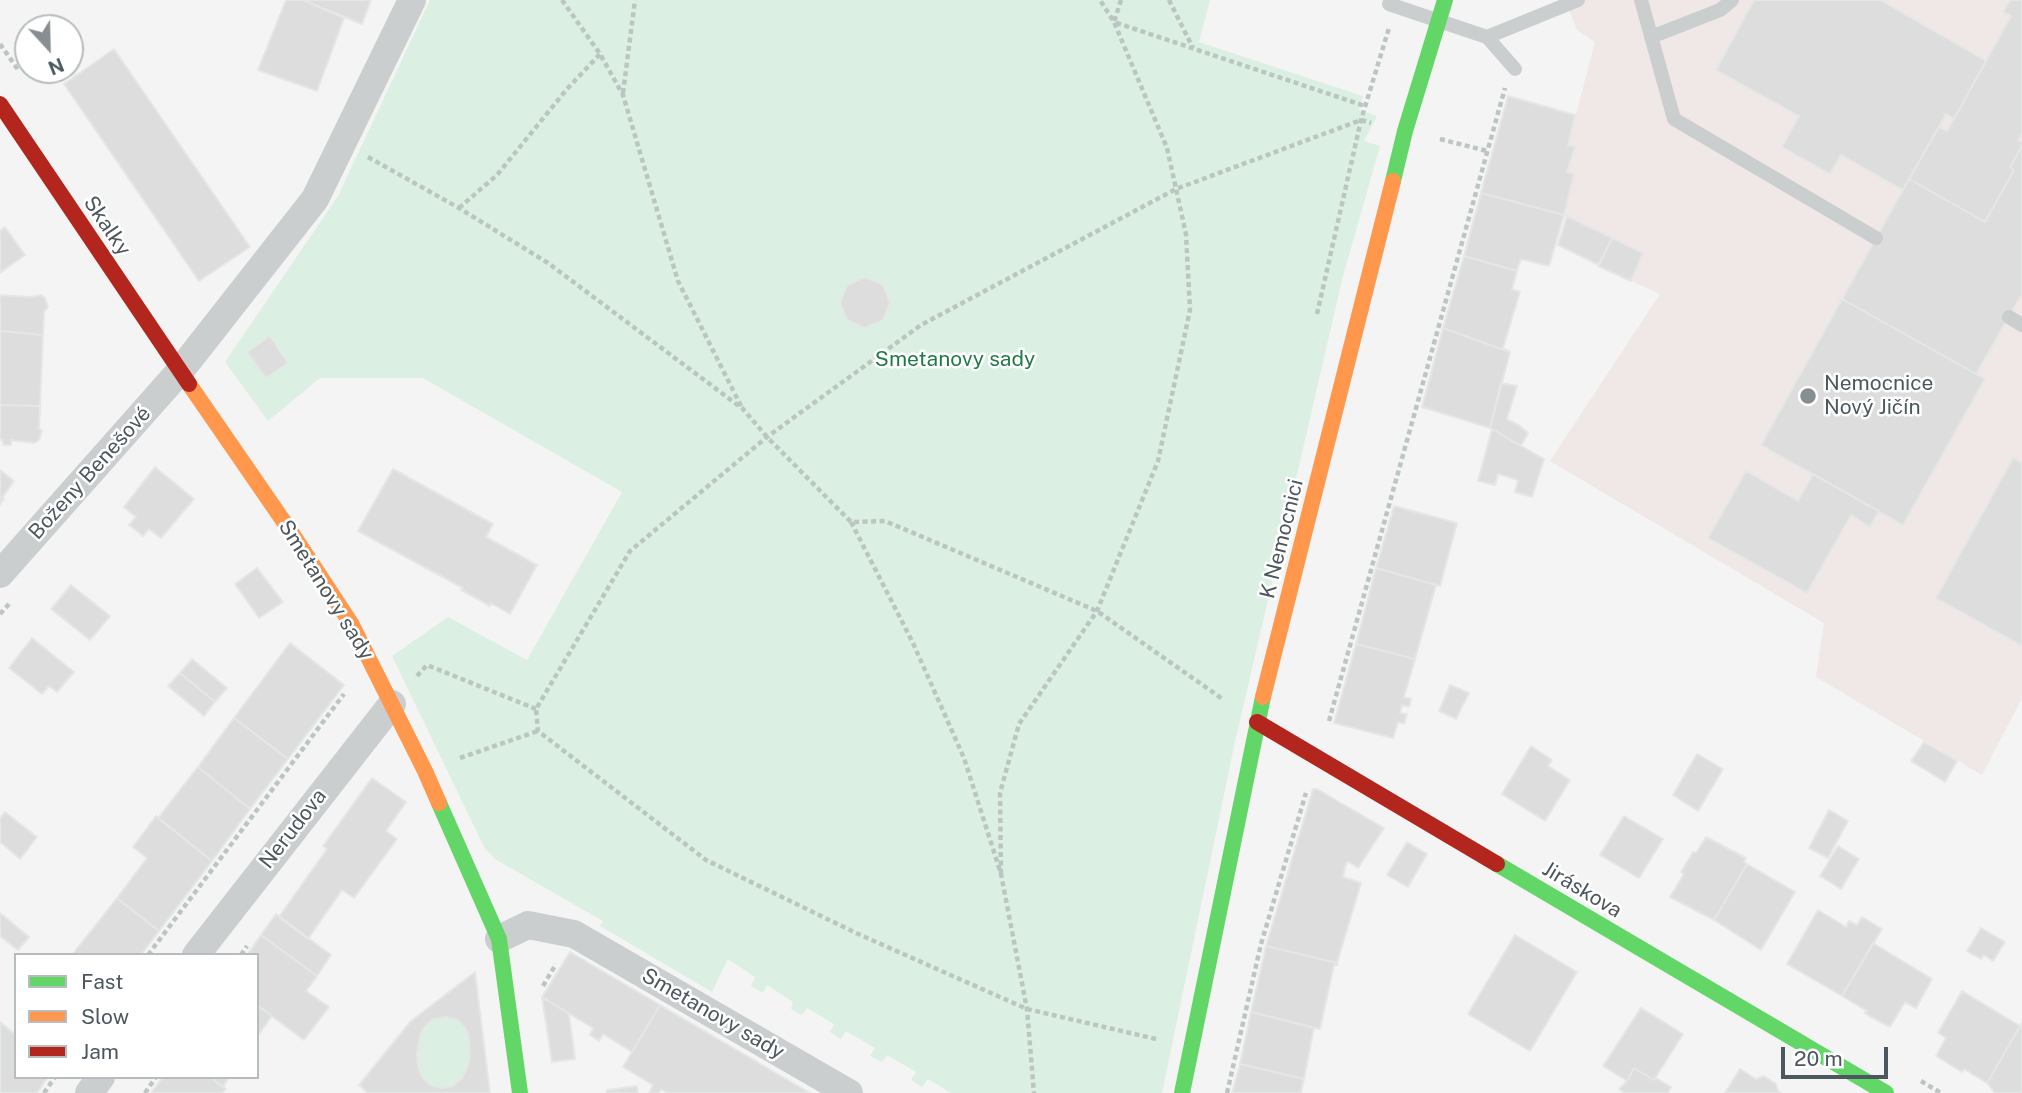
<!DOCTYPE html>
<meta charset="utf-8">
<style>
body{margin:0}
#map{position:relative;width:2022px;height:1093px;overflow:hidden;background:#f4f4f4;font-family:"Public Sans",sans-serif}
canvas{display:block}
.legend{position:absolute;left:14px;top:953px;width:245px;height:126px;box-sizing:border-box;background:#fff;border:2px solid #b7bcbf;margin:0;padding:9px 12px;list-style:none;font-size:21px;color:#4c575e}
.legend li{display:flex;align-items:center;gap:14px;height:35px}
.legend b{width:35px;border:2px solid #b7bcbf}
.north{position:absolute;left:14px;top:14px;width:70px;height:70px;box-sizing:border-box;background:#fff;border:2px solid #b7bcbf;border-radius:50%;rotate:158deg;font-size:19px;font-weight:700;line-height:28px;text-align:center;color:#4c575e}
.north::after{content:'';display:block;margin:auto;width:24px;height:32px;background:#878e92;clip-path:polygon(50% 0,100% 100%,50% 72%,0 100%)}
.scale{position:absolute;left:1781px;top:1047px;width:107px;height:32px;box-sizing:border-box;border:4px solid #4c575e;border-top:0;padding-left:9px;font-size:21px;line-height:24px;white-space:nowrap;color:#4c575e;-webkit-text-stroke:5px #fff;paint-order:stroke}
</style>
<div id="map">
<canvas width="2022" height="1093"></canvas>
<ul class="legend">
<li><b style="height:9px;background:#63d668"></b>Fast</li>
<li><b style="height:9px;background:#ff974d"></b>Slow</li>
<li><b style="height:9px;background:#b3261e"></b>Jam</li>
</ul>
<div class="north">N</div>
<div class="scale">20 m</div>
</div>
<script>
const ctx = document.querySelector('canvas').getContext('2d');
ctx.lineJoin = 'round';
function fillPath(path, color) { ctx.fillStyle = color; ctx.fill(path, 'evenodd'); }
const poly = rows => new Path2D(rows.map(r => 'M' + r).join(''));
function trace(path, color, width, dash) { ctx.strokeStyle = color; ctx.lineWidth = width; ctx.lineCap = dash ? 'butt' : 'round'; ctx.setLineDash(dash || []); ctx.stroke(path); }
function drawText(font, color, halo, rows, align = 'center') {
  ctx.font = font + ' "Public Sans",sans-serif'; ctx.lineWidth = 5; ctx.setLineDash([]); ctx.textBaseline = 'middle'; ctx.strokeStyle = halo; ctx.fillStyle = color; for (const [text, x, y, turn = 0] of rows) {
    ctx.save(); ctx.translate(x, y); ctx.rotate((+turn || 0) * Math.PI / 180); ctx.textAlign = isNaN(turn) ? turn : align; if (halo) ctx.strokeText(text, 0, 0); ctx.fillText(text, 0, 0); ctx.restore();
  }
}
fillPath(poly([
 [1565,0,2022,0,2022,698,1982,775,1816,677,1824,623,1550,461,1660,294,1598,266,1598,264,1558,245,1567,217,1564,215,1574,174,1567,172,1575,148,1568,145,1595,42,1577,30]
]), '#f0e7e7');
fillPath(poly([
 [430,0,1210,0,1199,42,1363,96,1359,110,1377,116,1364,141,1380,146,1343,276,1235,742,1162,1093,951,1093,928,1079,922,1087,911,1080,916,1072,887,1055,882,1062,870,1056,875,1048,846,1031,841,1039,830,1032,834,1024,807,1008,802,1015,791,1009,793,1002,767,985,763,993,751,986,755,977,728,959,712,992,600,926,603,921,495,859,484,847,392,656,448,617,527,660,622,492,423,378,320,378,268,421,225,362,338,196],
 [446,1017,457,1020,465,1028,468,1034,470,1049,467,1068,462,1078,453,1086,442,1088,430,1085,422,1077,418,1066,417,1053,421,1033,425,1026,434,1019]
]), '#dbf0e2');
const building = poly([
 [286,0,303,0,344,18,317,91,258,70,286,0],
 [371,0,362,24,305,1,305,0,371,0],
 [1754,0,1880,0,1986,61,1954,119,1946,114,1903,190,1841,155,1830,174,1782,147,1799,116,1716,70,1754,0],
 [2010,0,2022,0,2022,133,2018,140,2022,142,2022,146,2010,167,2014,170,1985,222,1909,179,1939,127,1947,131,1954,119,2011,16,2003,12,2010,0],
 [114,49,250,247,199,281,64,84,114,49],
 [1508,96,1575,115,1568,145,1575,147,1567,172,1574,174,1564,215,1481,193,1508,96],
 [2022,146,2022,294,1976,374,1842,299,1909,179,1985,222,2014,170,2010,167,2022,146],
 [1481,193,1564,215,1549,266,1521,259,1517,271,1464,256,1481,193],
 [1567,216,1612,238,1599,265,1558,245,1567,216],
 [5,227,25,255,0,273,0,231,5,227],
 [1612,238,1643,253,1631,281,1598,266,1612,238],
 [1464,256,1517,271,1512,289,1520,292,1503,348,1510,352,1443,328,1464,256],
 [865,277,883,285,890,303,883,320,865,328,847,320,840,303,847,285,865,277],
 [0,295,31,297,41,295,45,298,48,307,44,312,43,335,0,331,0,295],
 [1842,299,1985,379,1903,525,1761,445,1842,299],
 [1443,328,1510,352,1490,428,1422,407,1443,328],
 [0,331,43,335,40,406,0,405,0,331],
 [270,336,288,363,266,378,247,352,270,336],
 [1501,383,1517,386,1507,419,1520,426,1528,433,1521,446,1490,428,1501,383],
 [0,405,40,406,39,428,42,431,39,440,34,443,11,440,11,445,3,445,3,440,0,440,0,405],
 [1492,429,1544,459,1532,497,1515,492,1518,480,1498,474,1495,485,1478,481,1492,429],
 [2013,458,2022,463,2022,646,1936,598,2013,458],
 [155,467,194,499,161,538,149,529,143,536,129,525,136,517,124,507,155,467],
 [393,469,493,524,486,537,537,565,510,614,491,603,490,606,461,590,463,588,358,531,393,469],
 [0,470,14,481,2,498,4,499,0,505,0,470],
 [1746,471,1798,501,1813,474,1879,511,1870,527,1851,515,1807,593,1708,538,1746,471],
 [1394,506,1457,523,1440,586,1376,568,1394,506],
 [257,568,283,602,259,618,235,584,257,568],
 [1376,568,1436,585,1415,659,1356,644,1376,568],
 [71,585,110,616,90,640,51,609,71,585],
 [32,638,74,672,57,692,49,686,42,694,9,668,32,638],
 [290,643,344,685,288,759,234,718,290,643],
 [1356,644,1415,659,1404,697,1411,699,1409,707,1402,705,1400,713,1407,714,1404,724,1398,722,1393,738,1334,723,1356,644],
 [192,659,227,688,215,702,180,673,192,659],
 [180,673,215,702,204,716,168,686,180,673],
 [1450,685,1469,693,1456,719,1439,711,1450,685],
 [234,718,288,759,250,809,198,767,234,718],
 [1924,742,1957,761,1945,782,1911,761,1924,742],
 [1531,746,1552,760,1548,766,1570,780,1545,821,1502,794,1531,746],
 [1697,754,1723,769,1698,811,1673,795,1697,754],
 [198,767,250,809,212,861,158,818,198,767],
 [372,778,406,802,386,831,397,839,354,898,342,890,308,939,279,917,327,849,323,846,372,778],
 [1313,789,1317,789,1384,828,1358,868,1349,862,1346,863,1343,877,1361,883,1337,963,1266,946,1313,789],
 [1829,810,1848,821,1828,858,1809,848,1829,810],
 [5,812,37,837,20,859,0,842,0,818,5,812],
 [156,816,212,861,159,931,117,898,147,858,133,847,156,816],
 [1624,816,1663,839,1639,878,1600,855,1624,816],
 [1706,837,1746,858,1744,862,1747,864,1714,920,1670,897,1684,874,1681,872,1693,852,1696,853,1706,837],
 [1407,842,1427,854,1408,887,1387,875,1407,842],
 [1838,846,1859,859,1841,889,1820,876,1838,846],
 [1747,864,1795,892,1761,950,1714,920,1747,864],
 [117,898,159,931,141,955,72,955,117,898],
 [1818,910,1846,927,1849,921,1857,925,1862,917,1882,929,1842,996,1787,964,1818,910],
 [0,913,29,937,18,950,0,936,0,913],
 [276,914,331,955,317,976,261,935,276,914],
 [1981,928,2005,942,1993,961,1984,955,1981,959,1967,951,1981,928],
 [261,935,317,976,306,991,329,1007,304,1040,257,1005,257,955,247,955,261,935],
 [1515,935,1577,972,1530,1051,1468,1014,1515,935],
 [1873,943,1932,979,1916,1008,1905,1002,1890,1027,1869,1016,1865,1013,1867,1011,1842,996,1873,943],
 [1266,946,1337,963,1337,965,1334,965,1320,1029,1251,1012,1266,946],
 [570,952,660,1005,632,1052,603,1034,599,1041,590,1035,593,1028,542,997,570,952],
 [475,972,490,1093,368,1093,359,1085,411,1021,475,972],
 [446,1017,457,1020,465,1028,468,1034,470,1055,467,1068,462,1078,453,1086,442,1088,430,1085,422,1077,418,1066,417,1053,421,1033,425,1026,434,1019,446,1017],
 [1962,991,2020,1026,1987,1083,1964,1069,1962,1072,1936,1056,1946,1038,1938,1033,1962,991],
 [542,997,569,1014,575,1059,552,1062,542,997],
 [257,1005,272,1016,257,1037,257,1005],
 [660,1005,810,1093,668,1093,661,1089,659,1093,649,1093,653,1085,623,1067,660,1005],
 [1641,1008,1683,1034,1654,1080,1634,1068,1627,1081,1603,1066,1641,1008],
 [1251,1012,1314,1028,1304,1079,1240,1064,1251,1012],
 [0,1022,16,1035,16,1077,48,1077,37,1093,0,1093,0,1022],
 [2022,1023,2022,1093,1995,1093,1987,1083,2022,1023],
 [1240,1064,1304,1079,1301,1093,1232,1093,1240,1064],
 [1634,1068,1654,1080,1656,1078,1671,1087,1668,1093,1625,1093,1619,1089,1627,1081,1634,1068],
 [1740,1069,1756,1079,1764,1076,1776,1084,1778,1091,1781,1093,1725,1093,1740,1069],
 [163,1077,210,1077,226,1089,222,1093,151,1093,163,1077],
 [210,1077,229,1077,223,1087,210,1077],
 [637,1086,638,1093,607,1093,607,1090,637,1086]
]);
fillPath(building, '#ddddde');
trace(building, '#e5e6e6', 2);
trace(poly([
 [562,0,600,54,623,95,678,281,742,408],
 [1121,0,1114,22,1365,106],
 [1169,0,1193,48],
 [0,44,19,71],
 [623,93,635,0],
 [1440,139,1487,151],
 [368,157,459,208,548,263,743,409,767,437,851,522,885,521,1097,611,1224,700],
 [459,208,497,175,567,89,600,54],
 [1317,314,1361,120,1389,28],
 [851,522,913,643,964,758,1001,874,1027,1009,1034,1093],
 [0,614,9,604],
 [417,676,427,665,536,709],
 [1329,721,1505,88],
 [460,758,538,731],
 [1001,874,1000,793,1019,724,1097,611,1158,461,1190,310,1186,234,1167,148,1114,22,1100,0],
 [148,955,344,694],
 [241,955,247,946],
 [543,986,556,964],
 [1156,1039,1027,1009,856,933,706,860,538,731,536,709,630,551,767,437,921,325,1176,189,1361,120,1371,123],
 [1921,1081,1941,1093],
 [44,1093,55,1077],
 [145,1093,156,1077],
 [1227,1093,1261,944,1306,793]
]), '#bbc5c1', 4.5, [5, 3.5]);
trace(poly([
 [1641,0,1674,119,1876,238],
 [1389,4,1487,37,1578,0],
 [1487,37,1515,69],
 [1651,37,1720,10,1732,0],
 [2009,317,2022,325]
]), '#cbcecf', 14);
trace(poly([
 [0,574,180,371,315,199,412,0],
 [499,939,528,925,574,934,849,1093],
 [196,955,392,704],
 [89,1093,101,1077]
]), '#cbcecf', 28);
trace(poly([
 [1393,181,1405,131,1445,0],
 [439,803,499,939,520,1093],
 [1497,864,1886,1093],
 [1182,1093,1263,697]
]), '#63d668', 16);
trace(poly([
 [189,384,291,532,352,625,425,771,439,803],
 [1263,697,1393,181]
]), '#ff974d', 16);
trace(poly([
 [0,104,189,384],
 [1257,722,1497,864]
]), '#b3261e', 16);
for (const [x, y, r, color] of [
 [1808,396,9,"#878e92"]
]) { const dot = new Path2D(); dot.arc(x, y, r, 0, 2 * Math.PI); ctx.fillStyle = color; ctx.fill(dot); trace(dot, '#fff', 2.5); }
drawText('21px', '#4c575e', '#fff', [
 ["Skalky",107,226,56],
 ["Boženy Benešové",90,473,-48],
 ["K Nemocnici",1282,539,-76],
 ["Smetanovy sady",326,590,58],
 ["Nerudova",293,829,-52],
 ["Jiráskova",1582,890,31],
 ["Smetanovy sady",713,1014,30]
]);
drawText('21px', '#227a49', '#fff', [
 ["Smetanovy sady",955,360]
]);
drawText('21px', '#4c575e', '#fff', [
 ["Nemocnice",1824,384],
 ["Nový Jičín",1824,408]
], 'left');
</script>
